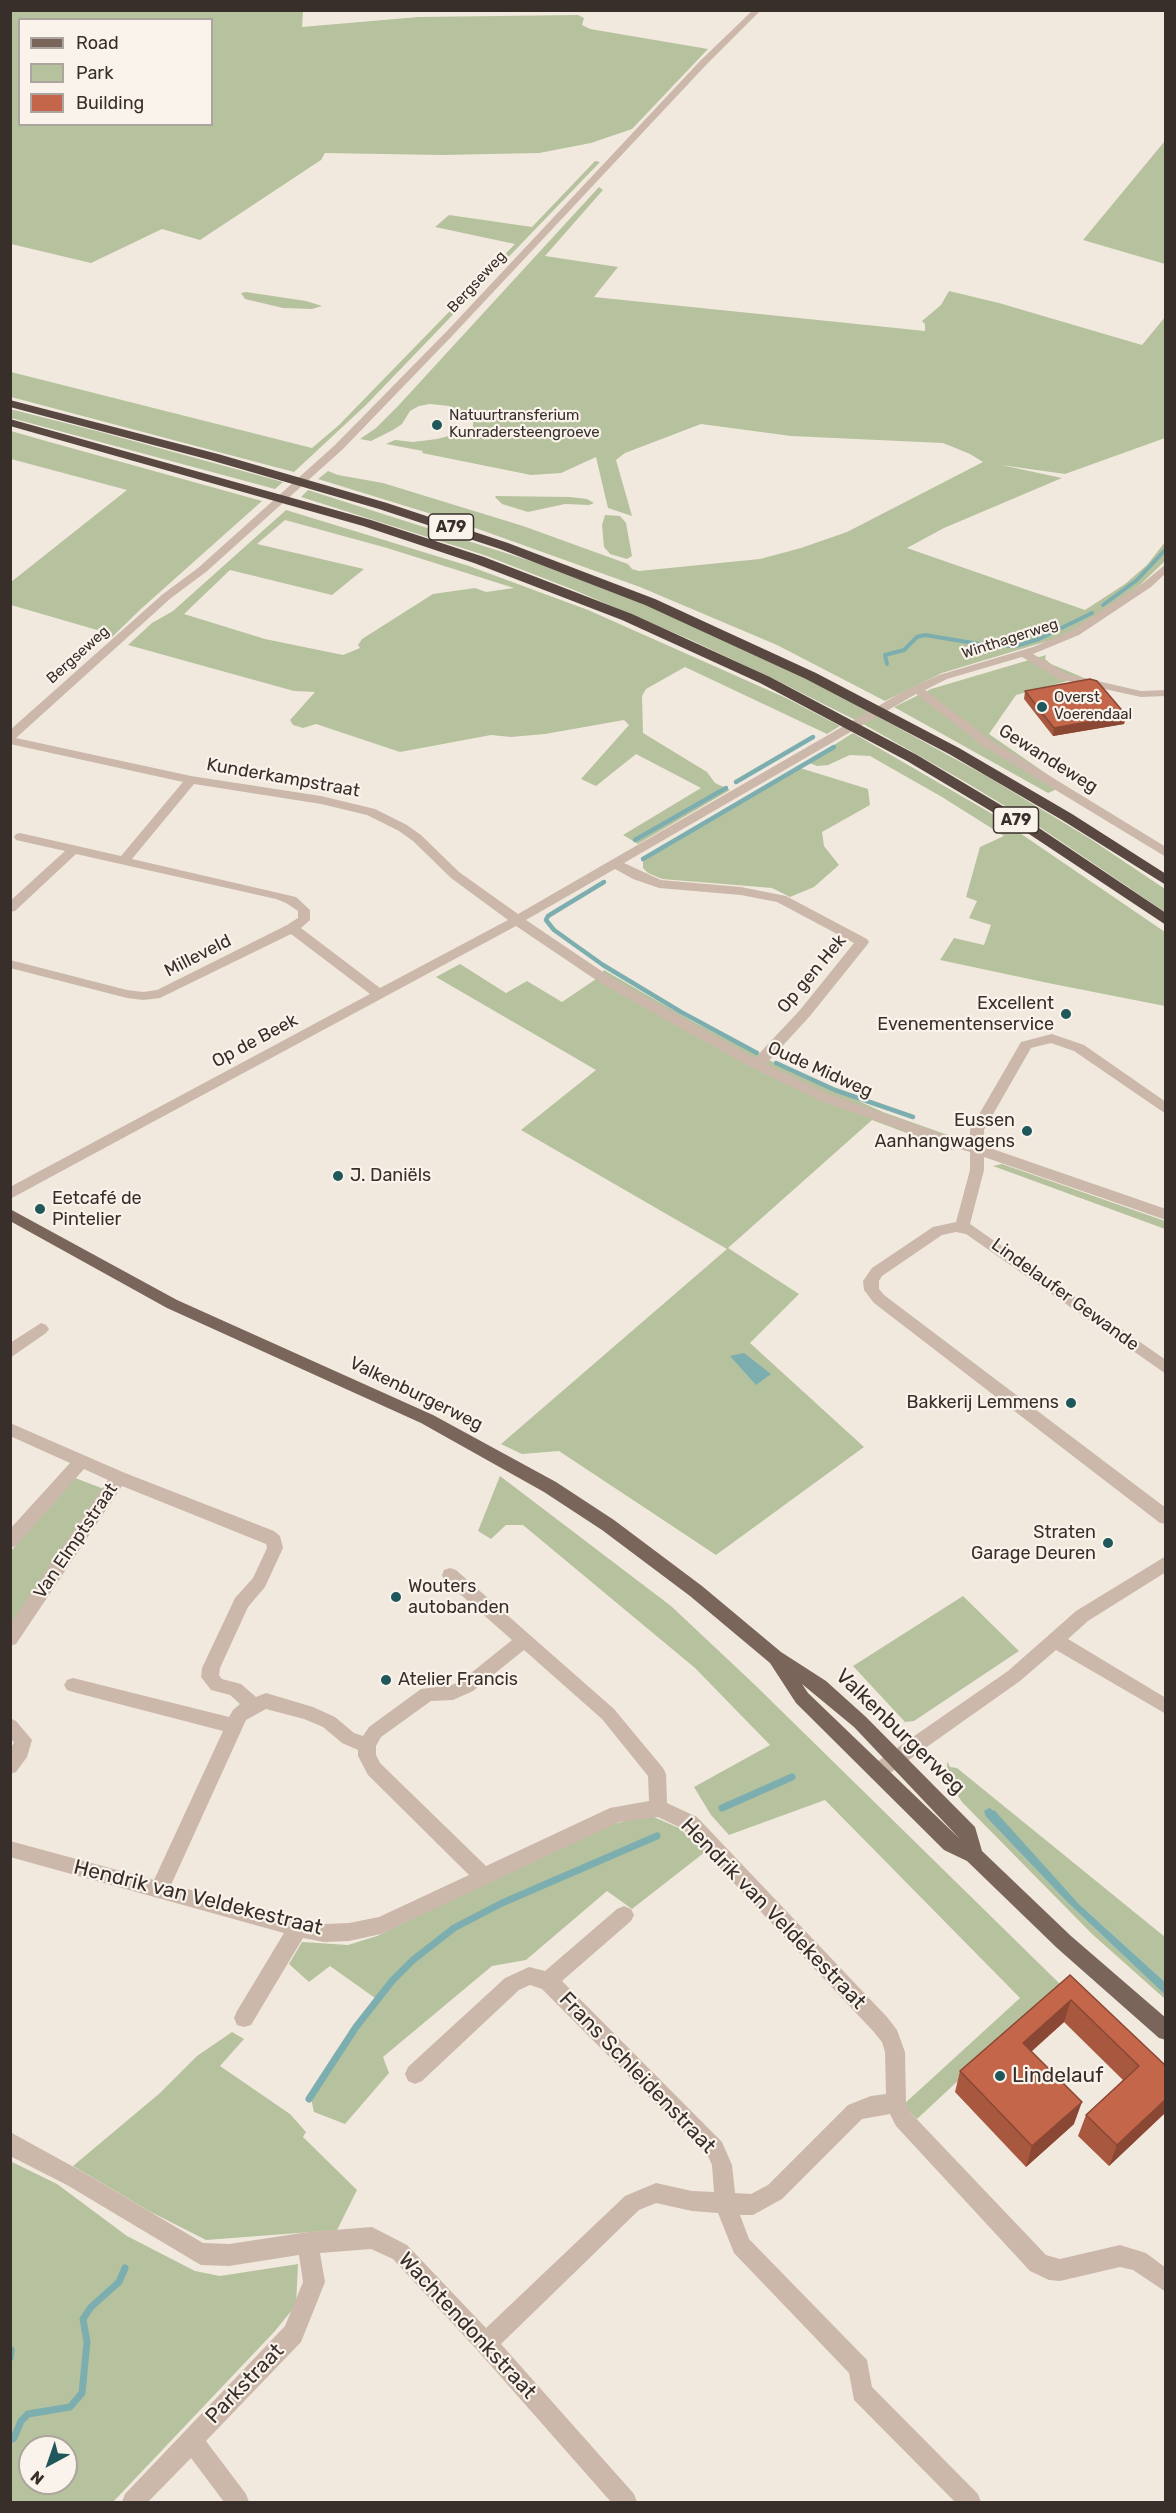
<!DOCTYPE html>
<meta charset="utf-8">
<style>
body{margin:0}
#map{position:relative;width:1176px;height:2513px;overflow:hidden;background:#f2e9de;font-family:Rubik,sans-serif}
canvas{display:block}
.frame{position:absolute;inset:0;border:12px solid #382e2a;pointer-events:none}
.legend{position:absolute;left:18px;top:18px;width:195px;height:108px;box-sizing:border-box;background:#faf3eb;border:2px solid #aca49e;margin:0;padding:8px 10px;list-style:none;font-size:18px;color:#382e2a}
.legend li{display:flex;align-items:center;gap:12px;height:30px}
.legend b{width:30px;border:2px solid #aca49e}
.north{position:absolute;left:18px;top:2435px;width:60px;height:60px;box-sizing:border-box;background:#faf3eb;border:2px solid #aca49e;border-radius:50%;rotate:220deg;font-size:16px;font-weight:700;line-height:24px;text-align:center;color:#382e2a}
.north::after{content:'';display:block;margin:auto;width:21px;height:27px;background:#1f575a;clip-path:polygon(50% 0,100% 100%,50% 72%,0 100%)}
</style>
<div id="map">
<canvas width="1176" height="2513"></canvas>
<div class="frame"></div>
<ul class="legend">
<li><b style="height:8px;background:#7a655b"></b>Road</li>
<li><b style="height:16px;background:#b6c29e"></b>Park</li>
<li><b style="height:16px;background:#c4664a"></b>Building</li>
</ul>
<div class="north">N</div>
</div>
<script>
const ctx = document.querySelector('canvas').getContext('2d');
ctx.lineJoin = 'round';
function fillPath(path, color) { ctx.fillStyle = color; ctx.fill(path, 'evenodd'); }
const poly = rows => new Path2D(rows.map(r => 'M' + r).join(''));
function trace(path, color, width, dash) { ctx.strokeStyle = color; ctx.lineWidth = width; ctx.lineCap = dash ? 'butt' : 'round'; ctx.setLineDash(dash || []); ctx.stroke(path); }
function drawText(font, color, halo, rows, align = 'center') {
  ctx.font = font + ' Rubik,sans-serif'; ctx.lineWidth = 4.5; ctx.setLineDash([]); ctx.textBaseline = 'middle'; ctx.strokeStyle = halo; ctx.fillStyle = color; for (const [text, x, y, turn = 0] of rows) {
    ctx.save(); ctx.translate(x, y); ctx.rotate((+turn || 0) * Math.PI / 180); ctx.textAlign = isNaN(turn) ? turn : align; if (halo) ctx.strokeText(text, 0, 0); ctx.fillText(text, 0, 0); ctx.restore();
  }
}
fillPath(poly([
 [11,10,303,11,302,27,418,17,578,15,584,18,582,25,590,29,708,49,632,129,591,143,539,153,442,155,325,153,321,160,200,240,162,229,91,263,11,244],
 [20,20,212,20,212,124,20,124],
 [1164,142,1166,142,1165,264,1083,240],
 [595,161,600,162,366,405,294,472,11,397,11,372,312,448,339,425,515,244,435,227,449,215,532,227],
 [599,187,603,190,545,256,618,267,594,297,925,331,925,324,922,321,941,305,949,291,999,303,1142,345,1165,317,1165,438,1065,474,1001,465,1062,478,944,528,907,548,1085,610,1125,584,1147,565,1165,542,1165,561,1140,585,1094,619,1061,637,942,673,885,701,777,645,640,587,467,525,318,479,328,471,338,475,383,483,523,526,628,564,632,569,639,571,760,559,801,548,847,532,983,462,970,454,943,443,791,436,701,424,625,453,616,460,632,516,608,508,596,457,561,473,531,475,422,453,423,451,386,444,395,440,413,442,437,439,464,432,473,427,473,421,469,416,449,406,430,404,419,406,410,411,402,424,393,430,371,441,360,439,376,428,398,406],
 [246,292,306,301,322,306,312,309,283,308,245,299,241,293],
 [10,409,97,431,283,482,275,489,11,418],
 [11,431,46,441,262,501,142,608,110,639,104,632,11,605,11,582,127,490,11,459],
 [308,490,537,563,641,603,811,680,988,777,1089,838,1165,889,1165,912,1041,828,967,783,865,725,776,680,691,640,574,590,484,555,301,497],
 [496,496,570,497,587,499,594,503,589,505,565,504,528,512,502,504,495,497],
 [286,510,469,566,588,610,786,698,840,726,827,734,685,667,646,689,642,696,643,733,707,772,715,783,730,790,638,844,623,835,701,788,636,754,596,786,581,779,629,725,624,720,545,734,511,737,491,735,400,752,316,724,303,728,293,725,290,720,315,692,294,691,128,645,152,623,173,611],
 [285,520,387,548,514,588,486,592,475,588,433,594,362,639,358,645,360,648,343,655,265,639,184,614,230,570,332,595,364,569,257,544],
 [605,515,620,516,626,523,632,556,627,559,610,554,604,547,602,525],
 [1046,655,1045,659,1051,664,1082,677,1016,695,989,734,1064,786,1048,793,894,707,931,689],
 [853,733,989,812,1165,932,1165,1006,1048,983,940,960,954,938,984,945,991,925,969,918,977,901,966,897,980,847,1004,836,942,797,870,756,850,755,828,765,817,766,807,762],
 [797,767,868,789,870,805,822,832,824,846,839,865,814,887,790,897,772,888,662,879,648,873,643,868,643,861,681,835],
 [460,964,506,993,527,981,562,1002,596,979,604,970,692,1021,773,1062,883,1112,959,1139,952,1150,872,1120,728,1248,799,1294,750,1343,864,1447,716,1555,559,1451,522,1454,501,1444,727,1249,521,1130,596,1070,436,977],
 [1002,1164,1165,1221,1165,1229,993,1166],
 [500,1476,671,1606,754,1684,1061,1985,917,2119,903,2105,1020,1998,825,1800,729,1835,711,1815,694,1787,770,1745,695,1668,523,1525,506,1525,491,1539,478,1531],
 [75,1478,104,1489,11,1625,11,1551],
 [963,1596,1019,1651,914,1721,905,1722,853,1666],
 [947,1761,950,1767,957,1768,1165,1937,1165,1982,1079,1904,992,1809,986,1817,1068,1903,1165,1995,1165,1999,1092,1934,962,1802,948,1781],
 [649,1815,679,1828,705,1852,632,1909,607,1891,526,1960,492,1966,383,2057,389,2073,345,2124,314,2112,310,2094,334,2054,375,1998,330,1966,309,1982,289,1964,302,1942,348,1945,377,1936,597,1828],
 [232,2032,244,2039,220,2066,290,2114,306,2132,303,2137,357,2190,337,2230,206,2240,149,2211,73,2166,160,2093,197,2056],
 [10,2161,57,2184,127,2236,195,2271,220,2276,298,2264,296,2305,275,2331,113,2502,11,2502],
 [30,2447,66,2447,66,2483,30,2483]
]), '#b6c29e');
fillPath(poly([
 [744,1353,771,1374,756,1385,730,1356],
 [989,1808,995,1811,1079,1904,1165,1982,1165,1995,1068,1903,986,1817,984,1811]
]), '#7daeaf');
trace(poly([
 [1103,605,1137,580,1166,549],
 [887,664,885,655,904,650,917,637,925,635,991,646,1016,646,1039,639,1092,613]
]), '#7daeaf', 4);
trace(poly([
 [736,782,813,737],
 [635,840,726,788],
 [643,859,834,747],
 [604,882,548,916,546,920,554,930,603,965,681,1012,757,1053],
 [776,1063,835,1090,913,1117]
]), '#7daeaf', 4.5);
trace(poly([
 [722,1808,792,1777],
 [309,2099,356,2027,392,1981,413,1960,454,1928,502,1903,657,1836],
 [10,2358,11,2350],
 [10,2440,14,2438,21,2421,28,2414,70,2407,82,2393,87,2342,83,2319,91,2307,119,2282,125,2268]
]), '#7daeaf', 7);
fillPath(poly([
 [753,10,761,10,706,65,453,335,343,449,206,572,171,598,16,738,191,776,321,796,375,809,407,825,421,835,459,872,518,914,906,690,939,675,1033,647,1071,631,1143,583,1166,564,1166,573,1151,587,1079,635,1033,654,1067,674,1141,691,1166,690,1166,696,1141,697,1059,679,1022,657,947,679,925,690,991,740,1166,847,1166,857,983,746,916,694,624,863,661,880,741,887,786,896,867,939,869,942,867,945,810,1016,766,1064,829,1094,939,1133,970,1142,970,1130,1021,1042,1052,1034,1084,1045,1166,1102,1166,1114,1074,1051,1051,1043,1031,1048,984,1130,984,1146,1166,1209,1166,1220,984,1157,984,1170,970,1224,1166,1360,1166,1374,966,1234,956,1232,942,1235,882,1276,879,1281,879,1289,884,1295,1166,1508,1166,1524,1160,1523,874,1303,864,1290,863,1281,872,1268,933,1227,956,1222,970,1170,970,1152,929,1140,819,1100,752,1068,602,984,516,926,10,1199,10,1187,370,994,291,934,160,998,143,1000,127,998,10,968,10,960,127,990,143,992,157,990,287,925,298,918,298,911,286,903,276,899,76,854,15,911,10,912,10,901,65,851,16,840,14,837,16,834,20,833,121,856,183,782,10,744,10,730,163,594,198,568,335,445,447,331,700,61,753,10],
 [194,784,321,804,367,815,399,831,413,841,451,878,508,920,380,988,301,928,310,920,310,910,296,897,132,859,194,784],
 [615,869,633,879,659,888,741,895,777,902,854,943,800,1010,755,1058,612,978,526,920,615,869],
 [41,1323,46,1325,49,1329,46,1333,10,1358,10,1343,41,1323],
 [10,1423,125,1473,274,1531,280,1536,283,1548,265,1587,248,1607,220,1668,219,1675,222,1679,241,1684,256,1697,266,1693,313,1707,335,1717,354,1733,363,1736,369,1727,421,1689,452,1685,461,1681,512,1640,444,1580,442,1575,444,1570,450,1568,456,1570,614,1709,663,1768,666,1774,667,1803,697,1817,887,2017,897,2030,905,2052,906,2103,910,2112,1046,2255,1060,2259,1120,2245,1146,2253,1166,2268,1166,2292,1133,2270,1120,2267,1060,2281,1049,2280,1030,2271,896,2126,890,2114,862,2119,782,2199,753,2215,740,2215,749,2239,867,2360,872,2387,978,2494,981,2502,955,2502,854,2400,849,2373,734,2253,718,2213,692,2211,656,2203,639,2210,501,2344,634,2494,637,2502,611,2502,478,2351,393,2259,371,2249,320,2253,325,2282,301,2342,206,2441,246,2494,249,2502,224,2502,191,2458,148,2502,122,2502,125,2494,285,2326,303,2282,299,2255,229,2266,201,2265,194,2261,67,2185,10,2156,10,2132,81,2171,203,2243,229,2244,308,2232,372,2227,407,2245,486,2328,625,2196,656,2183,692,2191,714,2192,712,2165,708,2156,542,1989,530,1985,519,1990,422,2081,415,2084,408,2081,405,2074,408,2067,505,1978,529,1967,545,1971,617,1909,624,1906,631,1909,634,1915,631,1921,562,1981,722,2142,732,2165,735,2193,751,2194,768,2185,848,2105,871,2096,886,2094,885,2052,882,2042,873,2031,683,1829,658,1817,619,1822,381,1934,349,1941,324,1942,303,1938,251,2025,244,2027,237,2025,234,2018,237,2011,284,1933,10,1857,10,1841,154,1880,223,1731,73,1692,67,1690,64,1685,67,1680,73,1678,229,1717,233,1710,240,1704,230,1695,211,1690,201,1677,202,1668,235,1598,253,1578,267,1548,266,1544,122,1486,16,1644,10,1646,10,1624,108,1480,84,1469,16,1546,10,1548,10,1529,70,1463,10,1436,10,1423],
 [524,1650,602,1719,648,1776,649,1801,610,1808,486,1866,380,1763,376,1755,376,1746,381,1737,431,1701,453,1700,473,1691,524,1650],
 [266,1709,304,1719,323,1727,342,1743,358,1750,358,1756,368,1775,469,1875,379,1917,349,1923,324,1924,171,1885,246,1720,266,1709],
 [1166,1556,1166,1572,1088,1621,1068,1639,1166,1698,1166,1714,1056,1650,1020,1681,883,1778,877,1780,871,1778,868,1772,871,1766,1008,1671,1076,1611,1166,1556],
 [10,1718,16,1721,32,1740,27,1757,16,1772,10,1774,10,1751,14,1742,10,1739,10,1718]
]), '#cbb8aa');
fillPath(poly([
 [10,1209,177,1300,433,1415,556,1482,614,1520,702,1586,781,1652,826,1681,866,1717,975,1827,982,1851,1071,1936,1166,2018,1166,2040,1159,2038,1057,1948,967,1861,944,1850,796,1703,770,1663,690,1596,602,1530,544,1492,421,1423,167,1308,10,1221,10,1209],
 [802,1684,854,1727,960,1839,808,1693,802,1684]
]), '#7a655b');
fillPath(poly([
 [10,400,218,454,387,503,508,543,655,599,816,673,959,748,1072,814,1166,874,1166,885,1062,820,949,754,806,679,645,605,500,549,379,509,210,460,10,407,10,400],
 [10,419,371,520,484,557,632,614,770,677,917,755,1036,826,1166,913,1166,925,1026,832,907,761,760,683,622,620,474,563,363,526,10,426,10,419]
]), '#594841');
fillPath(poly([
 [1025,691,1126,715,1124,724,1053,736,1024,699],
 [1070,1975,1166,2066,1166,2112,1109,2166,1078,2136,1086,2115,1123,2080,1064,2022,1031,2052,1074,2124,1026,2167,955,2092,960,2071]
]), '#a95840');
fillPath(poly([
 [1126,715,1124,724,1053,736,1054,728],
 [1071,2000,1064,2022,1016,2065,1023,2043],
 [1166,2099,1166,2112,1109,2166,1117,2145],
 [1082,2102,1074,2124,1026,2167,1032,2146]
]), '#894734');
const building = poly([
 [1090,679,1097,681,1126,715,1054,728,1025,691,1090,679],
 [1070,1975,1166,2066,1166,2099,1117,2145,1086,2115,1139,2066,1071,2000,1023,2043,1082,2102,1032,2146,960,2071,1070,1975]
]);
fillPath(building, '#c4664a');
trace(building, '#894734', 1.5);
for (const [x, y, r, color] of [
 [437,425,6,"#1f575a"],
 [1042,707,6,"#1f575a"],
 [1066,1014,6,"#1f575a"],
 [1027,1131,6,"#1f575a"],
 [338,1176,6,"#1f575a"],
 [40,1209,6,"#1f575a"],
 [1071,1403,6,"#1f575a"],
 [1108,1543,6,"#1f575a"],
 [396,1597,6,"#1f575a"],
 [386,1680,6,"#1f575a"],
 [1000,2076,6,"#1f575a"]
]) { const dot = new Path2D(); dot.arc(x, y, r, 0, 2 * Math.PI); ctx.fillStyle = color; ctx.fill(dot); trace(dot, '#faf3eb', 2); }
drawText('15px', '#382e2a', '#faf3eb', [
 ["Bergseweg",477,282,-47],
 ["Winthagerweg",1010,639,-18],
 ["Bergseweg",78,655,-42]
]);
drawText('15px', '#382e2a', '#faf3eb', [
 ["Natuurtransferium",449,416],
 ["Kunradersteengroeve",449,433],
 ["Overst",1054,698],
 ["Voerendaal",1054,715]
], 'left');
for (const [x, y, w] of [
 [451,527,45],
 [1016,820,45]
]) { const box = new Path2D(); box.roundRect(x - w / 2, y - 13, w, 26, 4.5); ctx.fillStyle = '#faf3eb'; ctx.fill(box); trace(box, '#382e2a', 1.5); }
drawText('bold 16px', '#382e2a', null, [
 ["A79",451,527],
 ["A79",1016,820]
]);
drawText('18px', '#382e2a', '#faf3eb', [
 ["Gewandeweg",1048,759,32],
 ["Kunderkampstraat",283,778,10],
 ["Milleveld",198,956,-27],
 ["Op gen Hek",812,974,-50],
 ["Op de Beek",255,1041,-28],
 ["Oude Midweg",820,1070,24],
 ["Lindelaufer Gewande",1065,1295,36],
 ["Valkenburgerweg",416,1394,26],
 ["Van Elmptstraat",76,1541,-56]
]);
drawText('18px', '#382e2a', '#faf3eb', [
 ["Excellent",1054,1004],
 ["Evenementenservice",1054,1025],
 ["Eussen",1015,1121],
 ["Aanhangwagens",1015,1142],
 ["J. Daniëls",350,1176,"left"],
 ["Eetcafé de",52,1199,"left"],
 ["Pintelier",52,1220,"left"],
 ["Bakkerij Lemmens",1059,1403],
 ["Straten",1096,1533],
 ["Garage Deuren",1096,1554],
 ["Wouters",408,1587,"left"],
 ["autobanden",408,1608,"left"],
 ["Atelier Francis",398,1680,"left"]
], 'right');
drawText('21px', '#382e2a', '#faf3eb', [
 ["Valkenburgerweg",900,1732,44],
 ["Hendrik van Veldekestraat",198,1898,14],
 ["Hendrik van Veldekestraat",773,1914,46],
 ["Frans Schleidenstraat",637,2073,46],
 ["Wachtendonkstraat",467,2326,47],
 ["Parkstraat",245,2384,-46]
]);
drawText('21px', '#382e2a', '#faf3eb', [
 ["Lindelauf",1012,2076]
], 'left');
</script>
